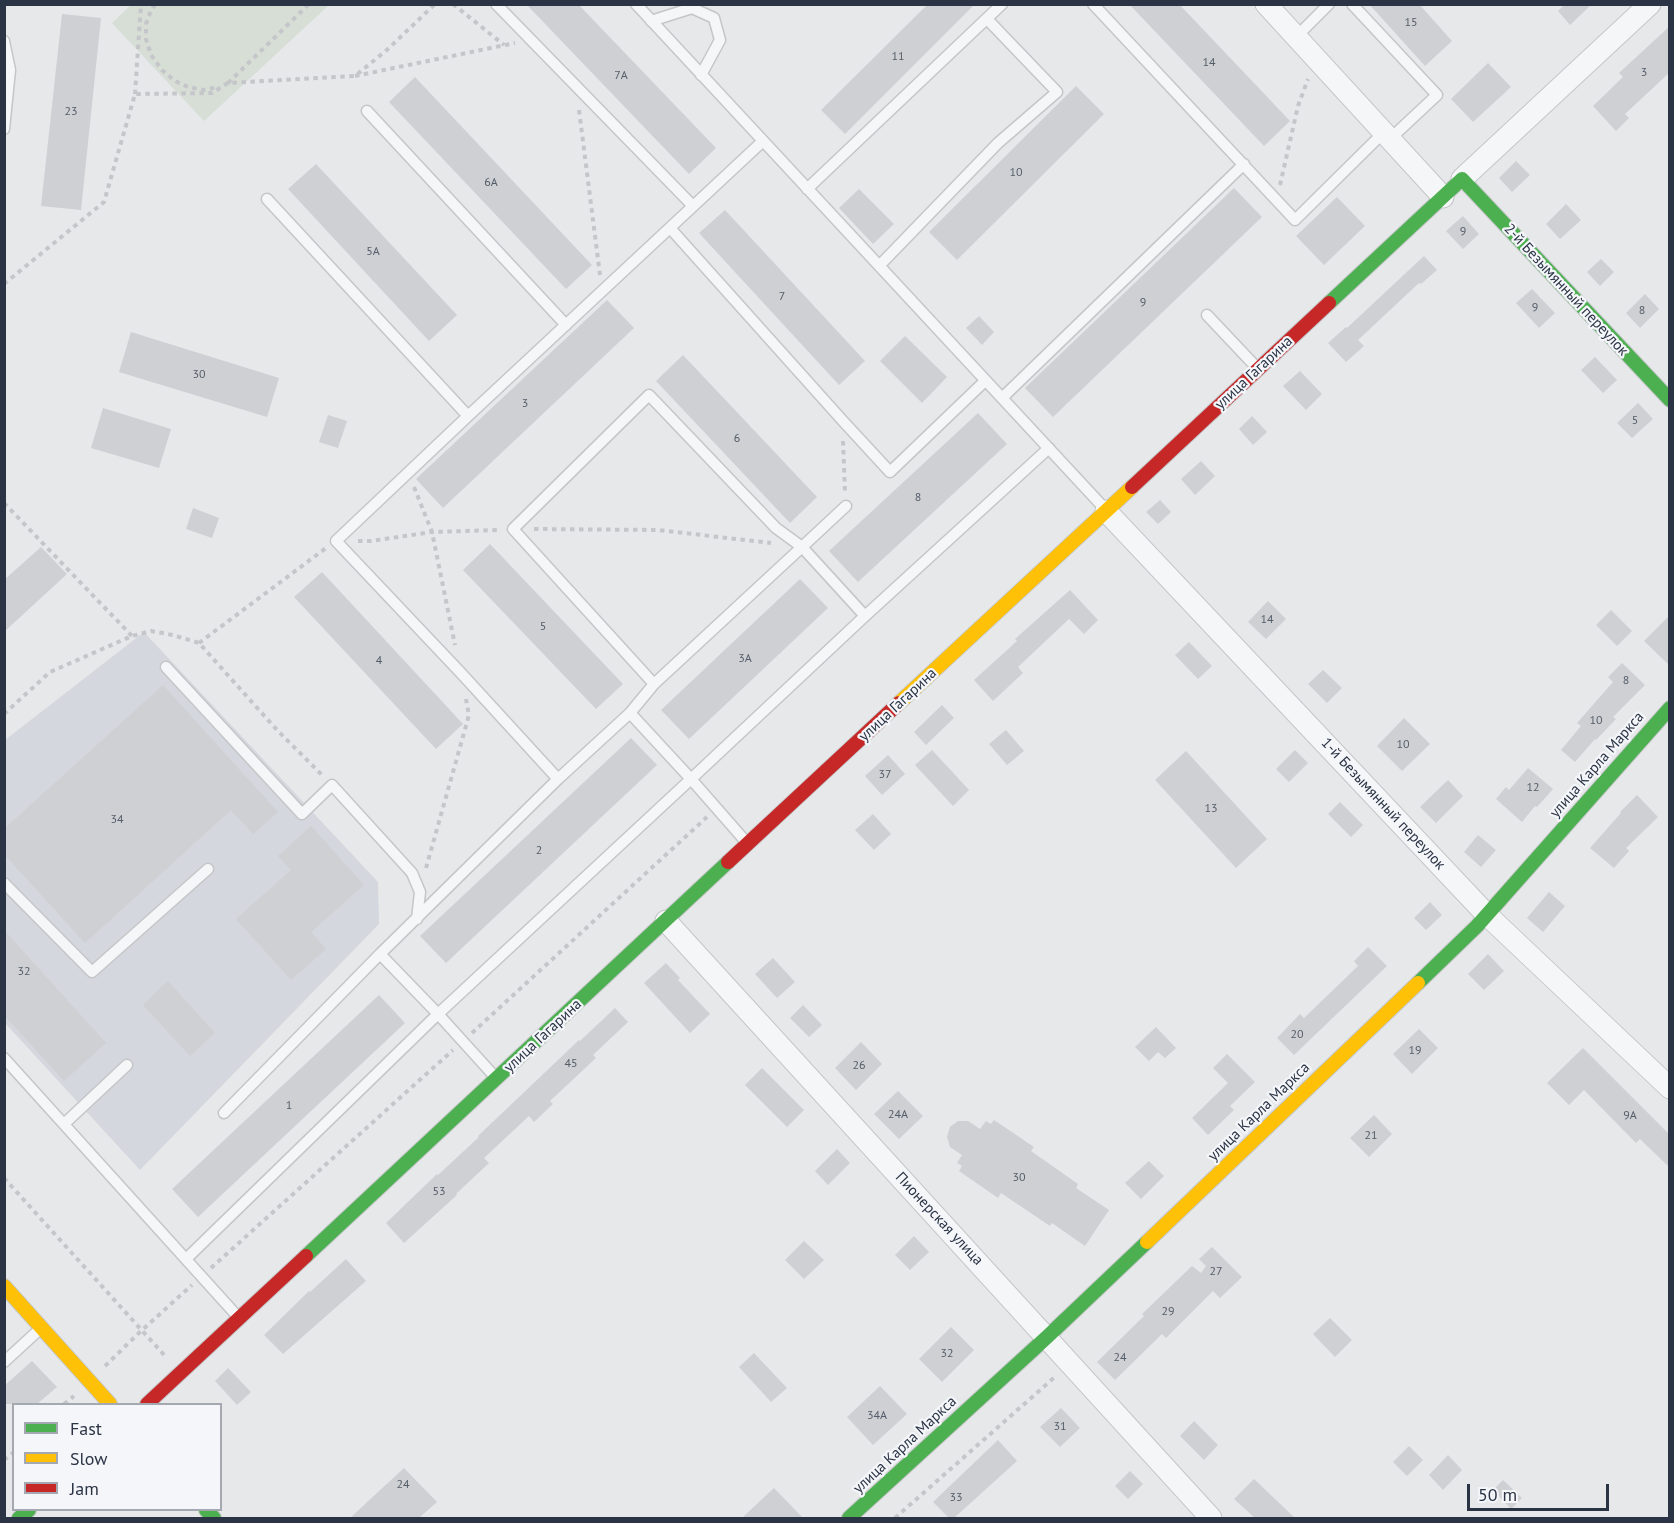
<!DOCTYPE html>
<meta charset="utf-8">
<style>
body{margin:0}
#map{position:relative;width:1674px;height:1523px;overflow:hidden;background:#e6e8ea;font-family:"PT Sans",sans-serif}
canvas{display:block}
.frame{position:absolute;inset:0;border:6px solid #2b3445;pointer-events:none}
.legend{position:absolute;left:12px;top:1403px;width:210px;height:108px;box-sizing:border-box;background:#f4f6f9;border:2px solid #a4a8b1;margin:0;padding:8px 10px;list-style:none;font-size:18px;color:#2b3445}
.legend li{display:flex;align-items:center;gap:12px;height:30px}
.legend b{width:30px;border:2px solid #a4a8b1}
.scale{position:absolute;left:1467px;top:1484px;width:142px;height:27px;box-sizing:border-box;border:3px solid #2b3445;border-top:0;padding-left:8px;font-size:18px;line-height:21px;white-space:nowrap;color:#2b3445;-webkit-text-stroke:4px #f4f6f9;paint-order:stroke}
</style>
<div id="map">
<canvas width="1674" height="1523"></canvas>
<div class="frame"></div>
<ul class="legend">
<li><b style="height:8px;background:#4caf50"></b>Fast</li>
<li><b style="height:8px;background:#ffc107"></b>Slow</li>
<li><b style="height:8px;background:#c62828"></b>Jam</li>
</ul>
<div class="scale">50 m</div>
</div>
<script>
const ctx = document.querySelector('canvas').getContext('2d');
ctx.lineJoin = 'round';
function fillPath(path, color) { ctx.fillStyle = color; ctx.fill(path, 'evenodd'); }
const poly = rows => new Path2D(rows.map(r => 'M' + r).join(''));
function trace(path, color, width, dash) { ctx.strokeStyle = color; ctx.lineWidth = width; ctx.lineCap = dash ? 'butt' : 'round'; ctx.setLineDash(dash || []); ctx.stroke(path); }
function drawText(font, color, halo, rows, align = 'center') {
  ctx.font = font + ' "PT Sans",sans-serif'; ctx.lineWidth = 4.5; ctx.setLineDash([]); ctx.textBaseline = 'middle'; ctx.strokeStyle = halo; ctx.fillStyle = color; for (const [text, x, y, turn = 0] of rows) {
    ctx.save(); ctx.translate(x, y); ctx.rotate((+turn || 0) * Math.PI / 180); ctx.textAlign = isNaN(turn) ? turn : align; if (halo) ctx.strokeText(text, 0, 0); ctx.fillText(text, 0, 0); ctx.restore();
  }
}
fillPath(poly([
 [144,632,378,882,379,924,140,1170,5,1023,5,740]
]), '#d4d7dd');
fillPath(poly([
 [132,4,329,4,329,5,204,121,112,23]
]), '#d6ded6');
fillPath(poly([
 [526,4,578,4,716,148,689,174],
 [928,4,975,4,845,134,821,110],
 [1129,4,1179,4,1290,121,1264,146],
 [1369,4,1419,4,1452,41,1425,66],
 [1565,4,1592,4,1570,25,1558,11],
 [62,14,101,18,81,210,41,206],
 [1670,26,1670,72,1625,114,1629,118,1616,131,1593,106,1623,77,1619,73],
 [1488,63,1511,87,1473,122,1451,99],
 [415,77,592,265,566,289,389,102],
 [1076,86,1104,114,957,260,929,232],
 [1516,161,1530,175,1512,192,1499,178],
 [316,164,457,315,429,341,288,189],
 [1234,188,1262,217,1053,417,1025,388],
 [859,189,894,224,873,244,839,208],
 [1337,197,1365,226,1324,265,1296,236],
 [1566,204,1581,220,1560,239,1546,224],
 [725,210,865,361,839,385,699,233],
 [1463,216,1479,234,1463,249,1446,231],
 [1424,256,1437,270,1421,284,1419,283,1358,340,1364,346,1346,362,1328,343,1346,327,1347,328],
 [1601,259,1614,272,1600,286,1587,272],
 [1532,289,1555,313,1539,328,1516,303],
 [1645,294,1659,309,1640,328,1626,313],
 [607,300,634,328,443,508,416,479],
 [979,316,994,332,982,345,966,328],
 [131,332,279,378,267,417,119,372],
 [905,336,947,377,922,403,880,361],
 [683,355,817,497,790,523,656,381],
 [1595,357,1617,380,1603,393,1581,370],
 [1300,371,1322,394,1306,410,1283,386],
 [1638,403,1653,419,1632,438,1617,423],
 [103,408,171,429,159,468,91,448],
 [978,413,1007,444,858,582,829,551],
 [328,415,347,421,338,448,319,442],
 [1252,416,1267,432,1253,445,1239,429],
 [1201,461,1215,476,1195,495,1181,479],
 [1160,500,1171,512,1158,524,1146,512],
 [193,508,219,518,212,538,186,529],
 [490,544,623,684,596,709,463,570],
 [41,547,67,574,4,632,4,580],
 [322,572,463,724,436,749,294,597],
 [800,579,828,608,689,739,661,710],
 [1070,590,1098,620,1084,634,1069,619,1018,667,1023,673,993,701,974,680,1017,641,1015,639],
 [1268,601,1286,619,1266,639,1248,622],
 [1611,610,1632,631,1617,646,1596,625],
 [1670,615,1670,666,1644,641],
 [1189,642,1212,666,1198,679,1175,655],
 [1622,663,1645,685,1613,717,1616,719,1596,740,1595,739,1575,762,1561,750,1581,726,1577,723,1613,682,1608,677],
 [1323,670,1342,688,1327,703,1308,684],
 [163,685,278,812,253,834,231,810,85,943,4,854,4,829],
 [942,705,954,718,926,745,914,732],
 [1404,718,1430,744,1402,771,1377,746],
 [1006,730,1024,751,1007,765,989,744],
 [631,738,657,765,446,963,420,936],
 [932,750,969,790,953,806,915,765],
 [1295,750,1308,763,1289,782,1276,769],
 [1186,751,1267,839,1236,868,1155,780],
 [888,755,905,774,882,795,865,776],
 [1528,768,1553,789,1537,807,1535,806,1522,822,1496,799,1506,787,1509,790],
 [1448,780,1463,796,1436,823,1420,807],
 [1637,795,1658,817,1626,848,1629,851,1614,868,1590,848,1621,813,1620,812],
 [1340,802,1363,825,1351,837,1328,814],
 [873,814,891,834,874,850,855,830],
 [311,826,364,885,311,932,326,949,291,980,236,919,291,870,278,856],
 [1478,835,1496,850,1481,867,1464,852],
 [1549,892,1565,906,1543,932,1527,918],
 [1430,902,1442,915,1426,930,1414,918],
 [4,930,106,1043,64,1081,4,1015],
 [1368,947,1387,966,1294,1055,1277,1038,1300,1014,1304,1018,1358,966,1354,961],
 [1488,954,1504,971,1484,990,1468,974],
 [773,958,795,982,777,998,755,974],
 [666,963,680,978,678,980,710,1014,690,1033,644,983],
 [168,981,215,1033,190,1056,143,1005],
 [379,995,405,1023,198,1217,172,1189],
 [803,1005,822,1025,809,1037,790,1018],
 [615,1008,628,1022,593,1055,596,1058,550,1101,553,1104,534,1122,529,1116,484,1158,489,1163,456,1194,457,1195,404,1243,386,1223,437,1174,438,1175,479,1137,478,1136,579,1040,580,1041],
 [1156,1027,1176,1048,1165,1058,1158,1052,1149,1061,1135,1047],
 [1419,1029,1438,1048,1412,1074,1393,1054],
 [861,1042,882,1064,856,1090,835,1068],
 [1583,1048,1670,1135,1670,1168,1640,1139,1636,1143,1584,1090,1569,1105,1547,1083],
 [1227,1054,1255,1082,1230,1106,1234,1110,1208,1135,1192,1118,1228,1083,1213,1068],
 [762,1068,804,1110,787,1127,745,1085],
 [898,1091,923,1116,899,1139,874,1114],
 [1374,1115,1392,1134,1369,1157,1350,1138],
 [994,1120,1034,1147,1031,1151,1078,1184,1076,1188,1109,1210,1085,1246,1052,1223,1050,1226,1001,1193,998,1198,959,1171,962,1166,957,1163,962,1155,950,1147,947,1137,950,1127,958,1121,968,1121,980,1129,986,1121,991,1124],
 [837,1149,850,1163,828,1185,815,1171],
 [1149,1161,1164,1176,1141,1199,1125,1183],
 [914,1236,929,1252,910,1270,895,1255],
 [804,1241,824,1260,804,1279,785,1260],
 [1212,1247,1242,1277,1220,1298,1213,1291,1166,1338,1162,1334,1115,1380,1097,1362,1144,1316,1142,1314,1192,1266,1201,1273,1206,1266,1199,1259],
 [346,1259,366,1281,283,1354,264,1335,309,1291,310,1292],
 [1330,1318,1352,1340,1335,1357,1313,1334],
 [951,1327,974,1350,942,1382,919,1359],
 [754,1353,787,1388,771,1402,739,1367],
 [32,1361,57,1387,37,1404,4,1404,4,1386],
 [228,1368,251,1392,237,1405,215,1381],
 [880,1386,907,1414,873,1445,847,1417],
 [1061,1408,1080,1428,1060,1447,1040,1427],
 [1194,1421,1218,1445,1204,1460,1180,1436],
 [998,1440,1017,1461,954,1518,949,1518,933,1502],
 [1409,1446,1423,1460,1407,1476,1393,1462],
 [1448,1455,1462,1470,1443,1490,1429,1475],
 [404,1468,437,1502,419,1518,350,1518],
 [1130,1471,1143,1484,1128,1499,1115,1486],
 [1254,1479,1295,1518,1255,1518,1234,1499],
 [1503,1480,1522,1498,1511,1509,1493,1490],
 [774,1488,803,1518,742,1518,760,1501]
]), '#ced0d3');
const lane = poly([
 [496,4,693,206],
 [636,4,1106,510],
 [1093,4,1295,220,1383,133],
 [1352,4,1437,95,1390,139],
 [651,21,692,8,714,18,720,40,701,75],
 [1296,37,1329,4],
 [4,41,10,70,4,129],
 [367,111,566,325],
 [807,189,1002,4],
 [267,199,468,416,763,141],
 [670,228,842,420,890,472,985,381],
 [879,266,998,143,1057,92,987,19],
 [1207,315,1258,369],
 [1002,398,1244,164],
 [468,416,336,541,460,672,558,779],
 [846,506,802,547,865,616],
 [166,667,302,814,332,785,412,873,420,892,417,919],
 [630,713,654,684,513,529,649,395,776,528,802,547,654,684],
 [747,843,691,779,865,616,1049,448],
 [4,883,92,972,208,869],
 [4,1058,239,1318],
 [224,1113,380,954,438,1014,691,779,630,713,558,779,380,954],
 [64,1124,127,1065],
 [186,1259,438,1014,496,1078],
 [4,1362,41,1328]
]);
const street = poly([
 [1266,4,1443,197],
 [1462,179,1650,4],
 [1106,511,1487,915,1670,1088],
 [666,921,1211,1518]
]);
const fast = poly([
 [1329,303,1462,179,1670,400],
 [1418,983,1477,926,1670,708],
 [306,1256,728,862],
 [206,1510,214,1518],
 [19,1518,29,1510],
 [849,1518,1047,1337,1147,1242]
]);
const slow = poly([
 [899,703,1132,487],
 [1147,1242,1418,983],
 [4,1286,110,1404]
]);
const jam = poly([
 [1132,487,1329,303],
 [728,862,899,703],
 [147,1404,306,1256]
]);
trace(lane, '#c4c6c8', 13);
trace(street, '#c4c6c8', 23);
trace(fast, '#c4c6c8', 16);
trace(slow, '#c4c6c8', 16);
trace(jam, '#c4c6c8', 16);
trace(poly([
 [155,4,150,13,146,24,146,39,151,55,162,70,175,81,188,87,204,90,218,87],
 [453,4,504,45],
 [355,76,515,43],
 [228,83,309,4],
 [135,94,141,4],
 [579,110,600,275],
 [1280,185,1298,106,1308,79],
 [4,284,104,202,135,94,212,93,228,83,355,76,388,49,435,4],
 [843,441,845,493],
 [414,487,432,532,455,645],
 [4,503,132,636],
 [534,529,658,530,771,543],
 [358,541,371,541,432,532,499,530],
 [199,643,326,548],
 [4,714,50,672,132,636,151,631,173,635,199,643,277,730,323,776],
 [426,868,469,715,466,699],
 [472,1033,707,817],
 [4,1178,166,1357],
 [211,1268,453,1050],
 [105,1366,141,1331,192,1285],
 [64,1404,74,1396],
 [4,1460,14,1452],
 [895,1518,1056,1376]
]), '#c5c6ca', 4, [4.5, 4.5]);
trace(lane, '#f5f6f7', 10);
trace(street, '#f5f6f7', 21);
trace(fast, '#4caf50', 14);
trace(slow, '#ffc107', 14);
trace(jam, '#c62828', 14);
drawText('12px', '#545c69', null, [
 ["15",1411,23],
 ["11",898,57],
 ["14",1209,63],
 ["3",1644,73],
 ["7А",621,76],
 ["23",71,112],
 ["10",1016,173],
 ["6А",491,183],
 ["9",1463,232],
 ["5А",373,252],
 ["7",782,297],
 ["9",1143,303],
 ["9",1535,308],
 ["8",1642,311],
 ["30",199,375],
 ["3",525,404],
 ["5",1635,421],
 ["6",737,439],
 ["8",918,498],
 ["14",1267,620],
 ["5",543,627],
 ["3А",745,659],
 ["4",379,661],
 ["8",1626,681],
 ["10",1596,721],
 ["10",1403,745],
 ["37",885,775],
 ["12",1533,788],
 ["13",1211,809],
 ["34",117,820],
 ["2",539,851],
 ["32",24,972],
 ["20",1297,1035],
 ["19",1415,1051],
 ["45",571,1064],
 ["26",859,1066],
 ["1",289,1106],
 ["24А",898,1115],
 ["9А",1630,1116],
 ["21",1371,1136],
 ["30",1019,1178],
 ["53",439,1192],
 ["27",1216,1272],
 ["29",1168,1312],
 ["32",947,1354],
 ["24",1120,1358],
 ["34А",877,1416],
 ["31",1060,1427],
 ["24",403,1485],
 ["33",956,1498]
]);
drawText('15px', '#2b3445', '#f4f6f9', [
 ["2-й Безымянный переулок",1566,290,47],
 ["улица Гагарина",1254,373,-43],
 ["улица Гагарина",898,705,-43],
 ["улица Карла Маркса",1597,765,-49],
 ["1-й Безымянный переулок",1383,804,47],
 ["улица Гагарина",543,1036,-43],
 ["улица Карла Маркса",1259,1112,-44],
 ["Пионерская улица",939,1219,47],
 ["улица Карла Маркса",905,1445,-43]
]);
</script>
